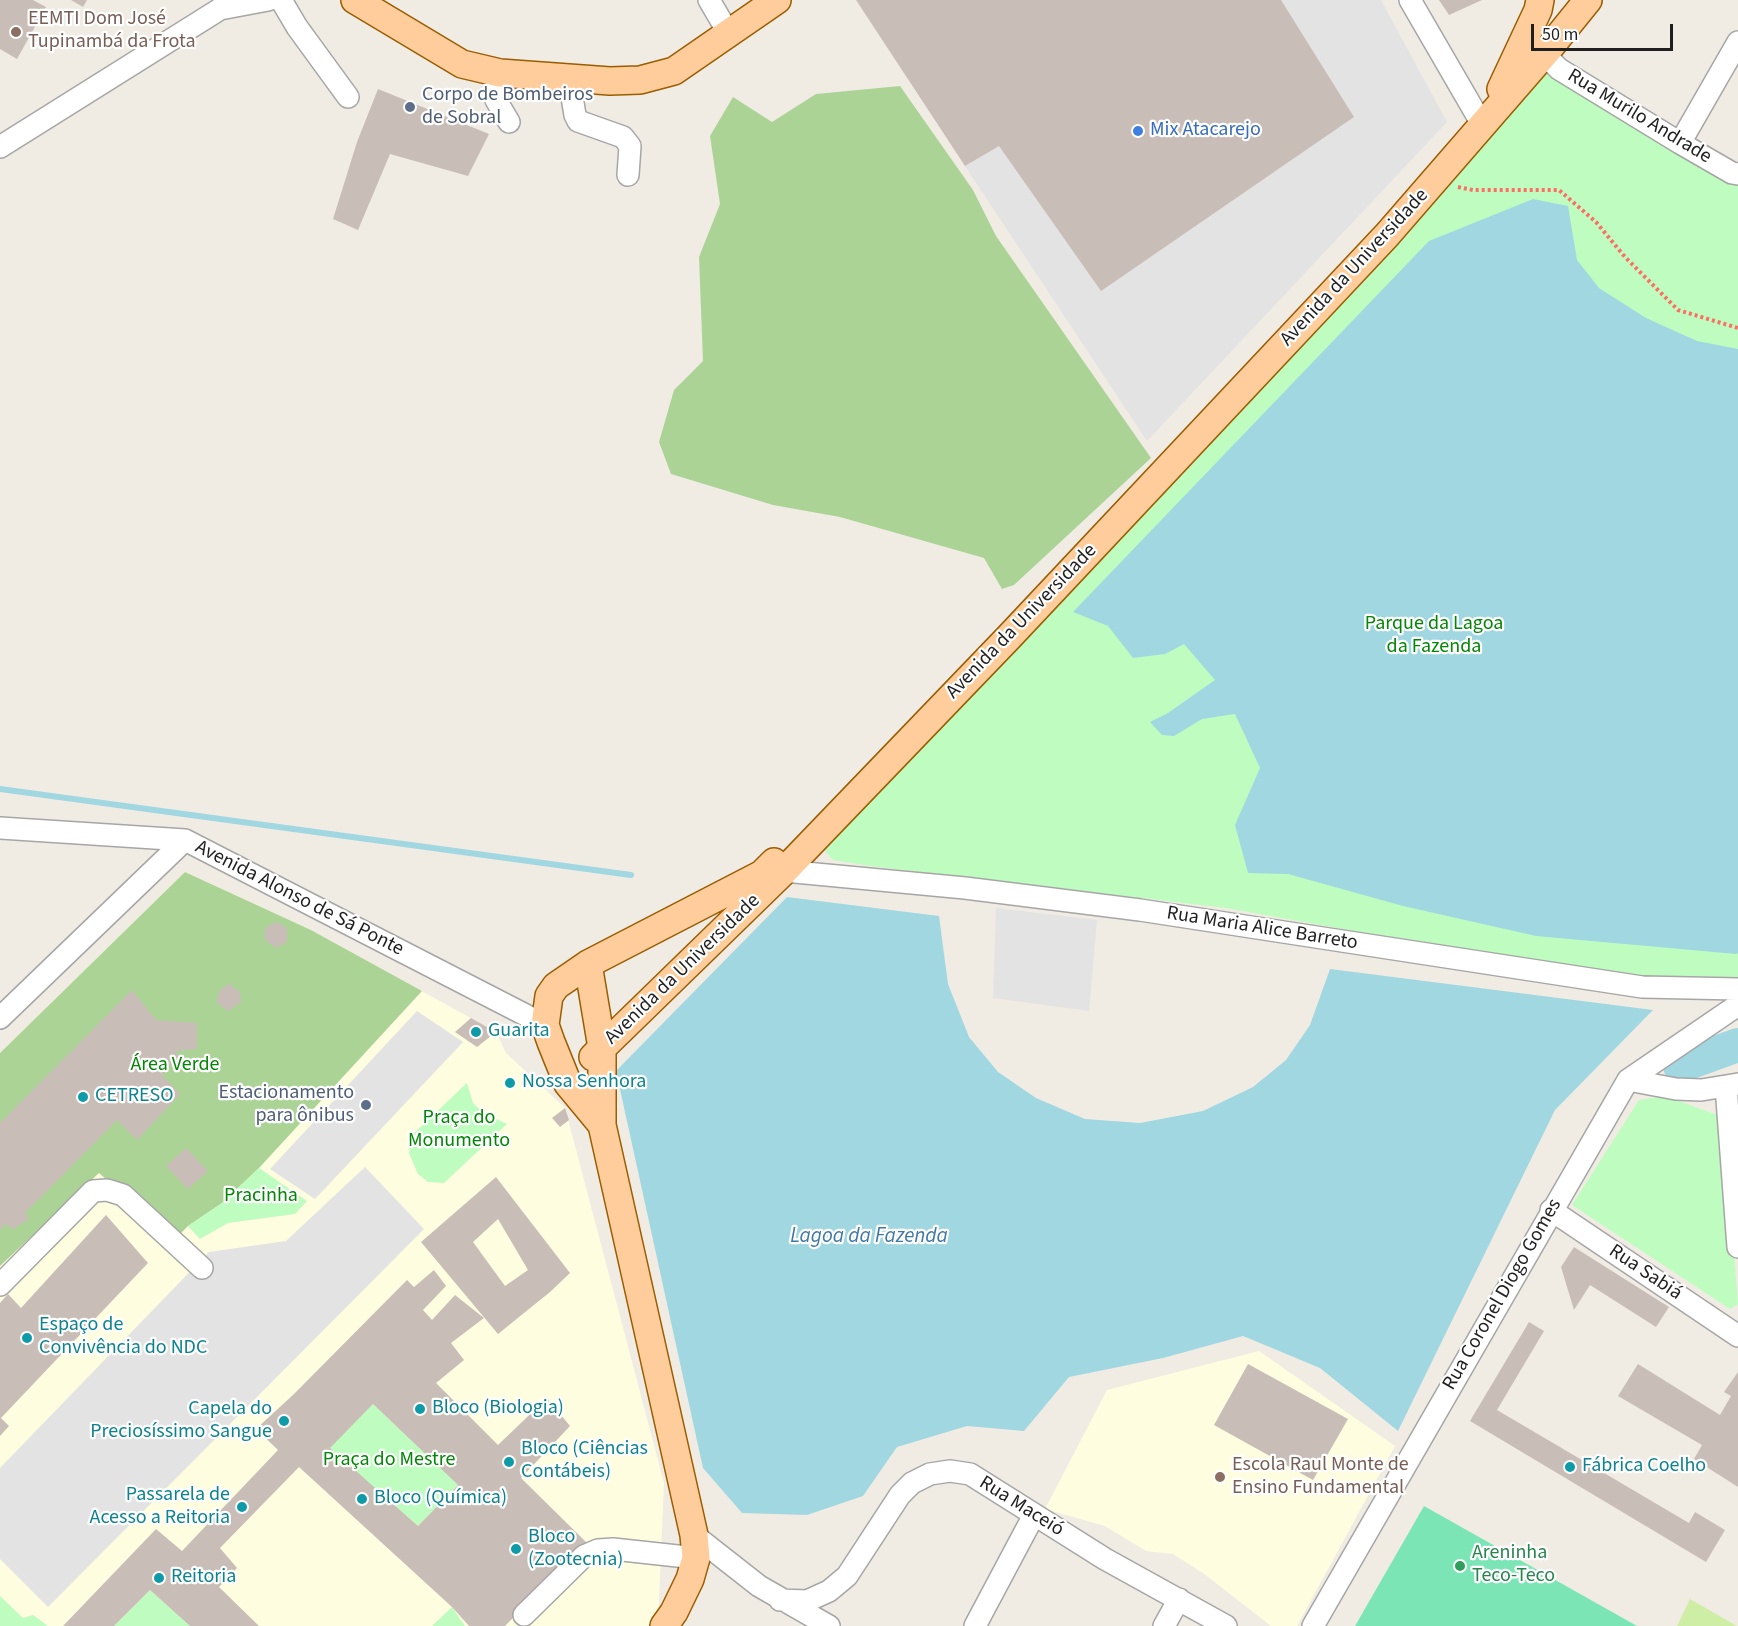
<!DOCTYPE html>
<meta charset="utf-8">
<style>
body{margin:0}
#map{position:relative;width:1738px;height:1626px;overflow:hidden;background:#f0ece4;font-family:"Source Sans 3",sans-serif}
canvas{display:block}
.scale{position:absolute;left:1531px;top:24px;width:142px;height:27px;box-sizing:border-box;border:3px solid #1f1f1f;border-top:0;padding-left:8px;font-size:18px;line-height:21px;white-space:nowrap;color:#1f1f1f;-webkit-text-stroke:4px #fff;paint-order:stroke}
</style>
<div id="map">
<canvas width="1738" height="1626"></canvas>
<div class="scale">50 m</div>
</div>
<script>
const ctx = document.querySelector('canvas').getContext('2d');
ctx.lineJoin = 'round';
function fillPath(path, color) { ctx.fillStyle = color; ctx.fill(path, 'evenodd'); }
const poly = rows => new Path2D(rows.map(r => 'M' + r).join(''));
function trace(path, color, width, dash) { ctx.strokeStyle = color; ctx.lineWidth = width; ctx.lineCap = dash ? 'butt' : 'round'; ctx.setLineDash(dash || []); ctx.stroke(path); }
function drawText(font, color, halo, rows, align = 'center') {
  ctx.font = font + ' "Source Sans 3",sans-serif'; ctx.lineWidth = 4.5; ctx.setLineDash([]); ctx.textBaseline = 'middle'; ctx.strokeStyle = halo; ctx.fillStyle = color; for (const [text, x, y, turn = 0] of rows) {
    ctx.save(); ctx.translate(x, y); ctx.rotate((+turn || 0) * Math.PI / 180); ctx.textAlign = isNaN(turn) ? turn : align; if (halo) ctx.strokeText(text, 0, 0); ctx.fillText(text, 0, 0); ctx.restore();
  }
}
fillPath(poly([
 [185,872,311,930,496,1032,506,1053,565,1108,664,1483,658,1623,655,1626,0,1626,0,1053],
 [1259,1351,1395,1446,1297,1626,1271,1626,1203,1573,1173,1554,1146,1551,1105,1526,1045,1509,1107,1390]
]), '#fffddf');
fillPath(poly([
 [1690,1599,1737,1626,1677,1626]
]), '#ceeea6');
fillPath(poly([
 [900,86,973,190,996,236,1151,458,1014,585,1002,589,984,558,840,517,773,505,671,474,659,442,674,390,703,361,699,257,720,204,710,136,733,97,772,122,816,94],
 [185,872,311,930,422,991,259,1168,222,1203,188,1226,175,1239,99,1173,0,1266,0,1053]
]), '#acd396');
fillPath(poly([
 [1553,67,1738,175,1738,979,1633,981,1226,908,870,866,833,860,824,850,831,836],
 [467,1083,473,1103,482,1112,507,1124,444,1183,428,1182,418,1174,409,1153,411,1136],
 [1665,1096,1723,1117,1738,1304,1730,1309,1572,1205,1639,1100],
 [259,1168,307,1201,295,1214,228,1223,200,1239,188,1226,222,1203],
 [373,1404,458,1485,418,1526,329,1448],
 [150,1590,190,1626,114,1626],
 [0,1596,23,1618,33,1615,48,1626,0,1626],
 [452,1607,465,1626,432,1626]
]), '#befdbf');
fillPath(poly([
 [1424,1506,1637,1626,1355,1626]
]), '#7ce5b6');
fillPath(poly([
 [1233,0,1381,0,1447,122,1147,441,965,166],
 [996,908,1097,920,1089,1011,993,998],
 [417,1011,463,1042,315,1199,270,1169],
 [365,1167,424,1229,48,1607,0,1559,0,1468,209,1252,286,1241]
]), '#e3e3e3');
fillPath(poly([
 [1533,199,1568,206,1577,260,1599,288,1646,318,1697,341,1738,349,1738,953,1736,954,1536,936,1403,906,1288,874,1248,873,1235,825,1260,768,1235,714,1202,719,1174,736,1162,735,1150,722,1168,713,1215,680,1184,644,1165,654,1133,658,1108,626,1073,612,1429,241],
 [787,897,939,916,948,984,969,1037,998,1072,1036,1098,1085,1119,1140,1123,1203,1111,1253,1087,1286,1060,1310,1025,1330,969,1653,1010,1555,1110,1398,1431,1320,1368,1243,1336,1163,1358,1069,1377,1024,1431,967,1426,897,1447,863,1496,807,1515,742,1513,703,1468,616,1071]
]), '#a1d7e1');
trace(poly([
 [0,789,631,875]
]), '#a1d7e1', 6);
trace(poly([
 [1680,1066,1738,1045]
]), '#a1d7e1', 34);
fillPath(poly([
 [0,0,33,0,46,7,17,59,0,49],
 [71,0,87,0,83,7],
 [856,0,1281,0,1354,117,1101,291,999,146,965,166],
 [1439,0,1482,0,1449,15],
 [378,89,489,134,468,176,390,154,358,230,333,219,357,142],
 [276,922,287,928,287,942,276,948,265,940,265,928],
 [229,984,240,992,241,1002,228,1011,217,1003,219,991],
 [132,990,156,1020,197,1023,197,1049,175,1051,179,1057,162,1075,180,1094,137,1140,117,1120,25,1213,29,1219,13,1229,6,1224,0,1230,0,1123],
 [471,1018,496,1032,477,1047,455,1032],
 [565,1108,569,1120,560,1127,552,1118],
 [186,1148,208,1171,188,1189,166,1166],
 [496,1177,570,1273,550,1292,498,1334,421,1242],
 [498,1219,528,1270,505,1286,473,1242],
 [106,1215,148,1263,1,1418,9,1426,0,1436,0,1303,8,1294,21,1308],
 [1574,1247,1669,1307,1656,1327,1590,1285,1574,1310,1561,1267],
 [434,1270,446,1286,423,1310,432,1320,455,1295,484,1318,451,1343,464,1360,436,1383,498,1445,547,1398,570,1426,521,1478,587,1543,505,1626,469,1626,452,1607,299,1467,220,1548,237,1568,219,1587,259,1626,190,1626,150,1590,114,1626,63,1626,156,1529,182,1551,278,1450,256,1429,294,1394,407,1280,414,1287],
 [373,1404,458,1485,418,1526,330,1448],
 [1529,1322,1544,1331,1497,1410,1689,1523,1695,1512,1725,1530,1706,1562,1470,1421],
 [1248,1364,1348,1419,1313,1480,1214,1425],
 [1638,1364,1720,1415,1731,1396,1724,1392,1738,1372,1738,1487,1694,1459,1702,1445,1618,1396]
]), '#c9bdb7');
const minor = poly([
 [281,0,297,27,348,97],
 [709,0,729,34],
 [1410,0,1479,119],
 [220,9,268,0],
 [1546,52,1551,61,1559,69,1680,143,1732,173,1738,174],
 [500,73,496,100,509,122],
 [569,79,575,115,578,121,623,137,630,146,628,175],
 [1680,143,1738,42],
 [0,147,220,9,228,0],
 [0,828,185,840,545,1025],
 [784,871,965,888,1140,910,1642,987,1738,989],
 [0,1018,185,840],
 [1628,1080,1676,1089,1701,1090,1726,1086],
 [1738,1084,1726,1086,1738,1247],
 [1551,1210,1738,1336],
 [0,1285,93,1191,107,1190,123,1195,202,1268],
 [694,1535,759,1586,829,1626],
 [780,1600,807,1601,829,1591,847,1576,900,1495,912,1483,930,1474,950,1471,970,1474,1105,1559,1226,1626],
 [524,1615,584,1556,598,1550,613,1549,696,1558],
 [975,1626,1034,1515],
 [1164,1626,1179,1599],
 [1313,1626,1628,1080,1738,1005]
]);
const major = poly([
 [355,0,462,64,500,73,610,81,640,80,674,71,777,0],
 [1501,89,1538,10,1540,0],
 [588,964,602,1048,593,1057],
 [602,1125,568,1084,551,1042,545,1025,549,996,556,986,588,964,762,874,774,862],
 [664,1626,674,1612,690,1579,696,1558,694,1535,602,1125,602,1048,784,871,1010,636,1387,235,1546,52,1588,0]
]);
trace(minor, '#a6a6a6', 24);
trace(major, '#9a5d00', 30);
trace(poly([
 [1458,187,1473,190,1559,190,1596,222,1625,257,1678,310,1738,328]
]), '#ff6d67', 4, [3, 3]);
trace(minor, '#fff', 21);
trace(major, '#ffcd9b', 27);
for (const [x, y, r, color] of [
 [16,32,6,"#8d6e63"],
 [410,107,6,"#5c6f8a"],
 [1138,131,6,"#3f7fe0"],
 [476,1032,6,"#0f9aa8"],
 [510,1083,6,"#0f9aa8"],
 [83,1097,6,"#0f9aa8"],
 [366,1105,6,"#5c6f8a"],
 [27,1338,6,"#0f9aa8"],
 [420,1409,6,"#0f9aa8"],
 [284,1421,6,"#0f9aa8"],
 [509,1462,6,"#0f9aa8"],
 [1570,1467,6,"#0f9aa8"],
 [1220,1477,6,"#8d6e63"],
 [362,1499,6,"#0f9aa8"],
 [242,1507,6,"#0f9aa8"],
 [516,1549,6,"#0f9aa8"],
 [1460,1566,6,"#2e9e5b"],
 [159,1578,6,"#0f9aa8"]
]) { const dot = new Path2D(); dot.arc(x, y, r, 0, 2 * Math.PI); ctx.fillStyle = color; ctx.fill(dot); trace(dot, '#fff', 2); }
drawText('20px', '#785e54', '#fff', [
 ["EEMTI Dom José",28,20],
 ["Tupinambá da Frota",28,43],
 ["Escola Raul Monte de",1232,1466],
 ["Ensino Fundamental",1232,1489]
], 'left');
drawText('20px', '#4e5e75', '#fff', [
 ["Corpo de Bombeiros",422,96],
 ["de Sobral",422,119],
 ["Estacionamento",354,1094,"right"],
 ["para ônibus",354,1117,"right"]
], 'left');
drawText('20px', '#1f1f1f', '#fff', [
 ["Rua Murilo Andrade",1639,117,31],
 ["Avenida da Universidade",1355,268,-47],
 ["Avenida da Universidade",1022,622,-46],
 ["Avenida Alonso de Sá Ponte",299,899,27],
 ["Rua Maria Alice Barreto",1262,929,9],
 ["Avenida da Universidade",683,970,-44],
 ["Rua Sabiá",1645,1273,34],
 ["Rua Coronel Diogo Gomes",1503,1295,-60],
 ["Rua Maceió",1021,1507,32]
]);
drawText('20px', '#366cbe', '#fff', [
 ["Mix Atacarejo",1150,131]
], 'left');
drawText('20px', '#038606', '#fff', [
 ["Parque da Lagoa",1434,625],
 ["da Fazenda",1434,648],
 ["Área Verde",175,1066],
 ["Praça do",459,1119],
 ["Monumento",459,1142],
 ["Pracinha",261,1197],
 ["Praça do Mestre",389,1461]
]);
drawText('20px', '#0d838f', '#fff', [
 ["Guarita",488,1032],
 ["Nossa Senhora",522,1083],
 ["CETRESO",95,1097],
 ["Espaço de",39,1326],
 ["Convivência do NDC",39,1349],
 ["Bloco (Biologia)",432,1409],
 ["Capela do",272,1410,"right"],
 ["Preciosíssimo Sangue",272,1433,"right"],
 ["Bloco (Ciências",521,1450],
 ["Contábeis)",521,1473],
 ["Fábrica Coelho",1582,1467],
 ["Passarela de",230,1496,"right"],
 ["Acesso a Reitoria",230,1519,"right"],
 ["Bloco (Química)",374,1499],
 ["Bloco",528,1538],
 ["(Zootecnia)",528,1561],
 ["Reitoria",171,1578]
], 'left');
drawText('20px', '#27864d', '#fff', [
 ["Areninha",1472,1554],
 ["Teco-Teco",1472,1577]
], 'left');
drawText('italic 21px', '#3f78a6', '#fff', [
 ["Lagoa da Fazenda",869,1237]
]);
</script>
